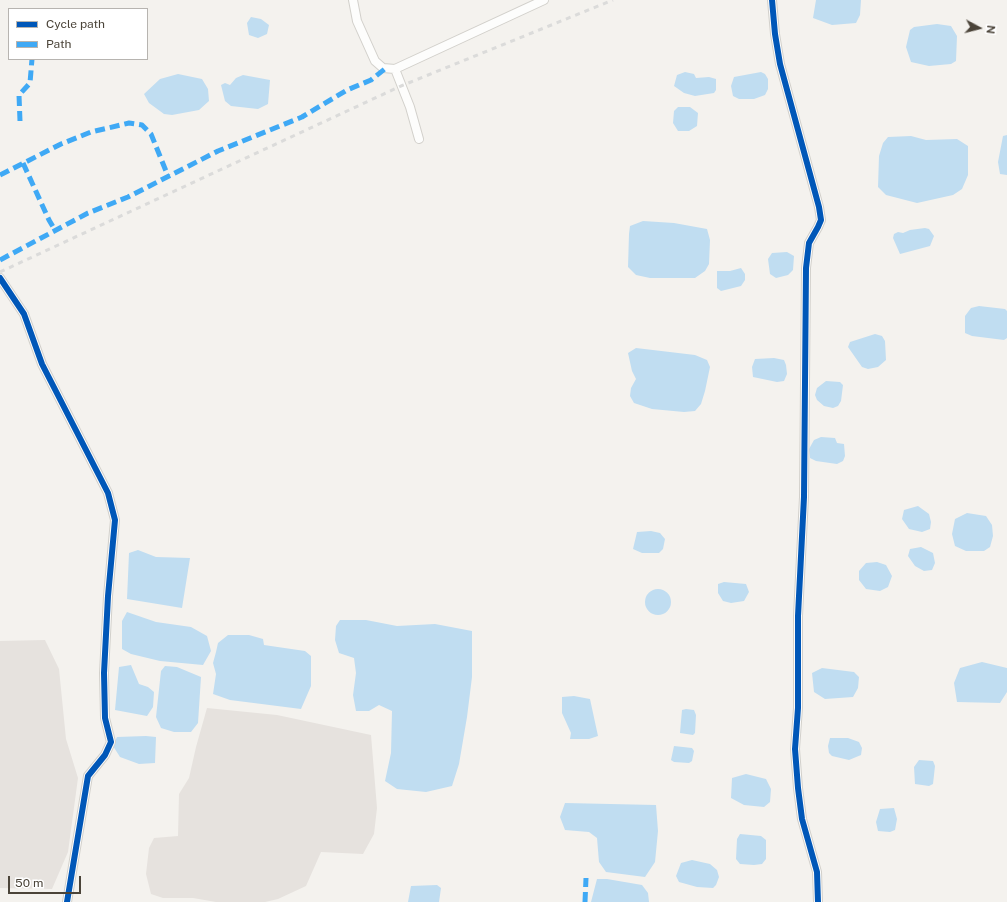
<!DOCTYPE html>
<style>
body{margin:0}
#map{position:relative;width:1007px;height:902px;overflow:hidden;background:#f4f2ee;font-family:"Public Sans",sans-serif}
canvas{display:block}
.legend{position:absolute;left:8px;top:8px;width:140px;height:52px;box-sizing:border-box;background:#fff;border:1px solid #b7b4b0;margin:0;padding:5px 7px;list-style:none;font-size:12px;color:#4b4439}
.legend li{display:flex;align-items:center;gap:8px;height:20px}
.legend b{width:20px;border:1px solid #b7b4b0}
.north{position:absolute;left:959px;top:8px;width:40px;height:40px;-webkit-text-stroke:3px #fff;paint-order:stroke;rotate:97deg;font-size:11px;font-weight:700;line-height:16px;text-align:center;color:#4b4439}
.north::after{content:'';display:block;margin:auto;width:14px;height:18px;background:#4b4439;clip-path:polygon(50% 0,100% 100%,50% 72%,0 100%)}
.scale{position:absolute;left:8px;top:876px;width:73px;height:18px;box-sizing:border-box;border:2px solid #4b4439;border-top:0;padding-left:5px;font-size:12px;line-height:14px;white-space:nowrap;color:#4b4439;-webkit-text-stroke:3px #fff;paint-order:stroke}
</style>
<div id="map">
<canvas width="1007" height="902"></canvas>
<ul class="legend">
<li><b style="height:5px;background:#0057b8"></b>Cycle path</li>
<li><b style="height:5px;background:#3fa9f5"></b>Path</li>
</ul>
<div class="north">N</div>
<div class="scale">50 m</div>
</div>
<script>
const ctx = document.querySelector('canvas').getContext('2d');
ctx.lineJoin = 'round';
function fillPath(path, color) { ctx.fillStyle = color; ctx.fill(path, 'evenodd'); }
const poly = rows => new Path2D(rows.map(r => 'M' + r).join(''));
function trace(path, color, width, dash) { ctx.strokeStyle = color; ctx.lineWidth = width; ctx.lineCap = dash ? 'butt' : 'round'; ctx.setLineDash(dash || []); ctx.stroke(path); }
fillPath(poly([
 [45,640,59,669,66,739,78,778,68,852,52,889,0,888,0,641],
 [207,708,277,715,371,735,377,808,374,834,363,854,321,852,306,886,278,899,265,902,216,902,193,898,163,898,151,894,146,874,149,848,154,838,178,836,179,794,189,778,196,747]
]), '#e6e2de');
fillPath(poly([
 [816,0,861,0,860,15,856,23,832,25,813,18],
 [251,17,261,19,269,25,267,34,258,38,249,35,247,23],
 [937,24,951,26,957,36,956,61,951,64,929,66,911,62,906,47,910,30,914,27],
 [685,72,694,74,696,78,709,77,716,79,716,90,714,93,695,96,684,93,674,86,677,75],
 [761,72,765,74,768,79,768,89,765,95,754,99,739,99,733,96,731,86,734,77],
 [178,74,202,79,208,89,209,101,199,110,172,115,164,114,149,103,144,94,160,79],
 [243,75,270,80,268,104,258,109,231,106,225,101,221,85,225,83,230,85,236,78],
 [678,107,690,107,698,113,697,126,689,131,678,131,673,123,674,111],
 [1007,135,1007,175,1000,174,998,162,1003,136],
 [911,136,926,140,957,139,968,146,968,175,962,189,953,195,917,203,886,195,878,187,879,156,883,143,888,137],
 [643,221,674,223,707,229,710,240,709,264,705,271,695,278,650,278,636,275,628,267,629,234,630,226],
 [925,228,929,229,934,236,930,246,900,254,893,238,894,234,898,232,903,233,910,230],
 [787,252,794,256,793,270,788,275,776,278,770,274,768,259,772,253],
 [741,268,745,274,745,280,741,286,721,291,717,288,717,271,730,271],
 [979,306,1005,309,1007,311,1007,338,1004,340,972,336,965,333,965,316,971,308],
 [875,334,882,336,885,341,886,360,878,367,868,369,862,367,848,347,850,342],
 [636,348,695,355,707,360,710,367,705,391,701,404,695,411,684,412,652,409,634,403,630,396,631,388,636,379,632,371,628,353],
 [774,358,784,360,786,365,787,374,784,381,777,382,753,377,752,367,755,359],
 [826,381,840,382,843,385,841,401,838,406,833,408,824,406,817,400,815,395,817,388],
 [821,437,835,438,837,443,844,444,845,456,843,461,837,464,816,461,810,458,809,449,814,440],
 [918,506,929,514,931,522,930,529,922,532,909,529,902,519,904,510],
 [967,513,986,516,992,525,993,536,990,547,984,551,966,551,955,546,952,534,955,519],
 [651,531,660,533,665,539,663,549,659,553,642,553,633,549,637,532],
 [921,547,933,553,935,563,932,570,924,571,915,566,908,556,910,549],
 [138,550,156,557,190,558,182,608,127,599,129,553],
 [877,562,886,565,892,576,888,587,880,591,866,589,859,580,859,571,866,563],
 [724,582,746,584,749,592,744,601,731,603,723,601,718,593,718,584],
 '645 602a13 13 0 1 1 26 0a13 13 0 1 1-26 0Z',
 [127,612,156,622,191,627,207,636,211,651,203,665,160,661,131,654,122,649,122,621],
 [340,620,366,620,397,626,435,624,472,631,472,677,467,717,459,764,452,786,426,792,397,789,385,781,391,753,392,711,379,705,369,711,356,711,353,695,356,673,354,658,339,653,335,640,336,626],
 [228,635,249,635,263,639,264,645,305,651,311,656,311,686,301,709,230,700,213,694,216,674,213,663,216,652,218,643],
 [982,662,1007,668,1007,692,1000,703,957,702,954,683,960,668],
 [131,665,139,684,148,687,154,692,153,707,147,716,115,710,119,667],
 [165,666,177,667,201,677,198,723,191,732,174,732,161,728,156,717,161,671],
 [822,668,854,672,859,677,858,688,853,697,825,699,814,692,812,673],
 [574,696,590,699,598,736,589,739,570,739,571,733,562,713,562,697],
 [686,709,694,710,696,715,695,733,693,735,680,733,682,710],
 [146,736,156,737,155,763,139,764,120,757,113,746,117,737],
 [830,738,848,738,859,742,862,748,861,755,849,760,832,756,829,753,828,746],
 [674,746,692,748,694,751,692,761,689,763,674,762,671,760],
 [919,760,933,761,935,766,933,784,929,786,915,784,914,767],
 [746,774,766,779,771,789,770,802,764,807,744,805,731,798,732,778],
 [565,803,656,805,658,831,655,862,645,877,606,872,599,862,597,838,589,832,565,830,560,817],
 [894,808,897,819,895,830,890,832,878,831,876,822,880,809],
 [740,834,761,836,766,840,766,859,762,864,754,865,740,864,736,859,737,839],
 [692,860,710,864,717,870,719,877,716,885,713,888,697,887,679,882,676,876,681,863],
 [597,879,607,879,642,885,648,893,649,902,591,902],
 [437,885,441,888,439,902,408,902,411,886]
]), '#c0ddf1');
const street = poly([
 [353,0,357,21,375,61,383,68,395,69],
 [772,0,775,34,780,64,819,207,821,220,818,227,809,243,806,268,804,497,798,616,798,708,795,749,798,788,802,819,817,872,818,902],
 [419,139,410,107,395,69,544,0],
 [0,278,24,314,42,364,108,493,115,520,108,596,104,673,105,718,111,742,105,755,88,776,67,902]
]);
trace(street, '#d2d0cb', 10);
trace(street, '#fdfdfc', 8);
trace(poly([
 [0,272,401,86,613,0]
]), '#dbdbda', 3, [5, 5]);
trace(poly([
 [20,121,19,95,30,83,32,59],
 [23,163,49,220,56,232],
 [0,175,61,144,91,132,129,123,142,125,151,134,168,176],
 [0,260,88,213,128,197,218,151,302,117,347,90,371,80,386,68],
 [585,902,586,878]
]), '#3fa9f5', 5, [10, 5]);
trace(poly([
 [772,0,775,34,780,64,819,207,821,220,818,227,809,243,806,268,804,497,798,616,798,708,795,749,798,788,802,819,817,872,818,902],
 [0,278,24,314,42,364,108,493,115,520,108,596,104,673,105,718,111,742,105,755,88,776,67,902]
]), '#0057b8', 6);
</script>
